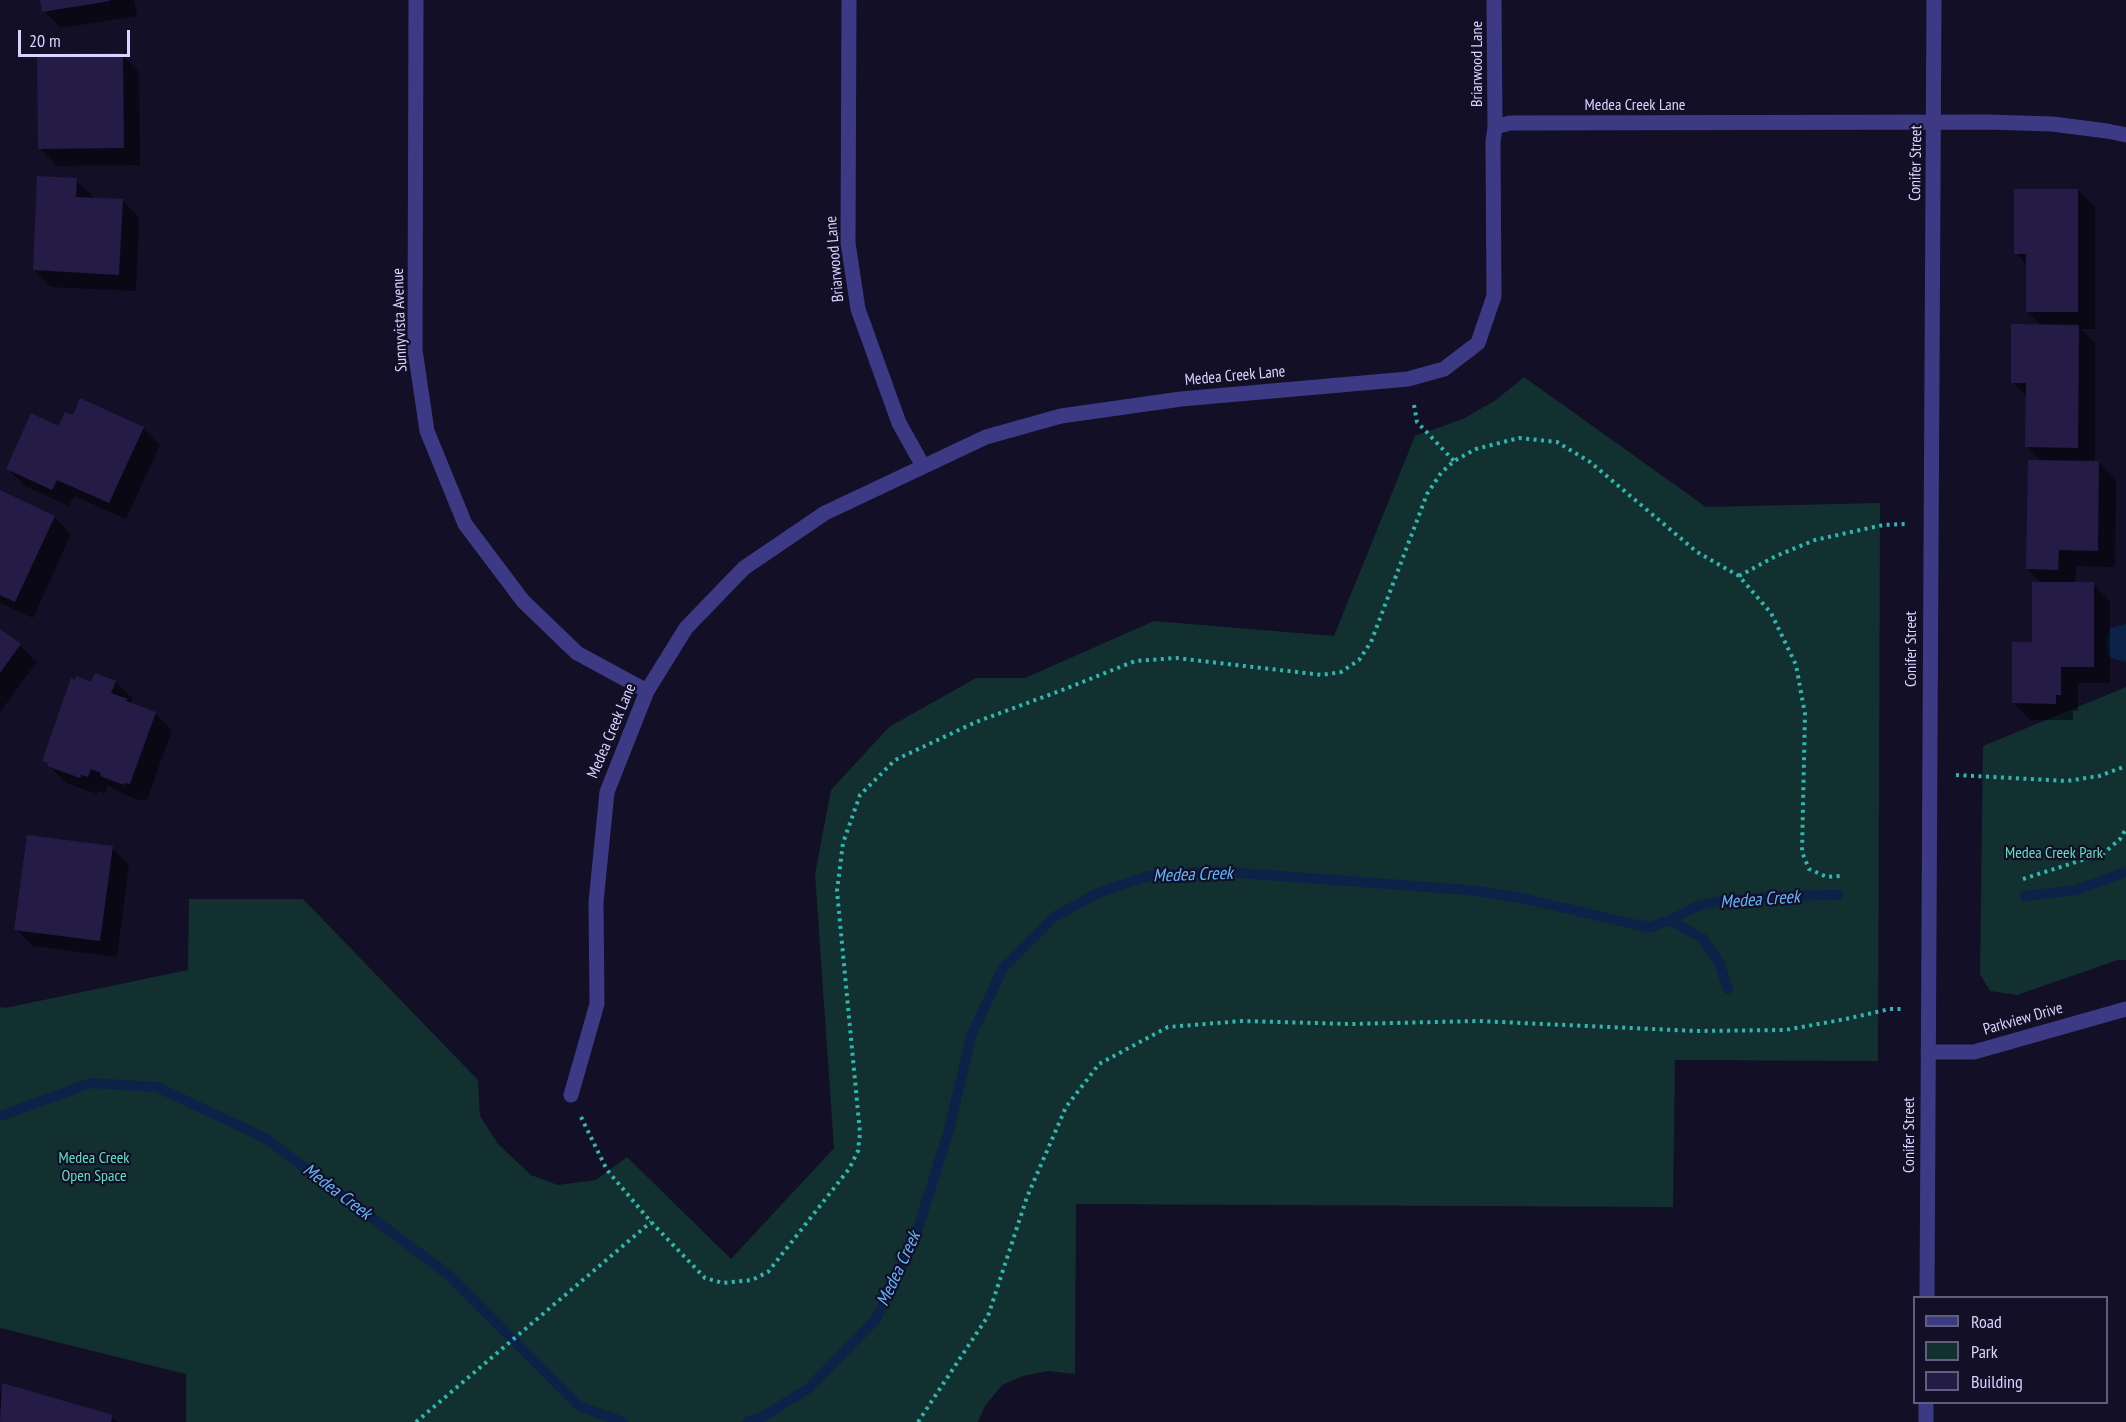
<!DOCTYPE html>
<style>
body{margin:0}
#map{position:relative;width:2126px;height:1422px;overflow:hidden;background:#130f26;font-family:"PT Sans Narrow",sans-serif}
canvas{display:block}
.legend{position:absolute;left:1913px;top:1296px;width:195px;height:108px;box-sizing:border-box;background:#130f26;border:2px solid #625e7d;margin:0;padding:8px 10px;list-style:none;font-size:18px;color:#d9d4ff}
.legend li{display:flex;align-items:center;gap:12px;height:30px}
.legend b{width:30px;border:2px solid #625e7d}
.scale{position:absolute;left:18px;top:30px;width:112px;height:27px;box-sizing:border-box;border:3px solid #d9d4ff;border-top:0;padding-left:8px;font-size:18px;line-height:21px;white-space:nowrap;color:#d9d4ff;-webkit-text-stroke:4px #130f26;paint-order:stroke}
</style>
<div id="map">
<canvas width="2126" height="1422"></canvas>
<ul class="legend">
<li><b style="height:8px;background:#3d3a85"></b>Road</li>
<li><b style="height:16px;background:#12302f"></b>Park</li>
<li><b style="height:16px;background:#241b47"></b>Building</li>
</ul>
<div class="scale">20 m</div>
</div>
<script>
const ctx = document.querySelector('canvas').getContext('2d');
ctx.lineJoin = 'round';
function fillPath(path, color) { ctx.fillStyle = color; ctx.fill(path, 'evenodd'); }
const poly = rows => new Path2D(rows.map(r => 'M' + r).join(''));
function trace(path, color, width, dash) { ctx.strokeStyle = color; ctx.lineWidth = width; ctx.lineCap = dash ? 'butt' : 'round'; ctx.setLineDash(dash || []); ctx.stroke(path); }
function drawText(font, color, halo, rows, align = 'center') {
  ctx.font = font + ' "PT Sans Narrow",sans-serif'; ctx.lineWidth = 4.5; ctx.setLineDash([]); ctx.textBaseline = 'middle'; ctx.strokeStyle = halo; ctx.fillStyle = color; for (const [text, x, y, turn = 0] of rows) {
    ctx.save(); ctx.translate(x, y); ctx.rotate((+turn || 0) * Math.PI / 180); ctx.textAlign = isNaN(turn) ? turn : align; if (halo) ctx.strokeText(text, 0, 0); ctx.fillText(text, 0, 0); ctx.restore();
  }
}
fillPath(poly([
 [1524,377,1706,507,1880,503,1878,1061,1675,1060,1673,1207,1076,1204,1075,1374,1048,1371,1023,1376,1002,1385,985,1406,978,1422,186,1422,186,1374,0,1328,0,1007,5,1008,188,970,189,899,303,899,478,1080,480,1116,498,1144,531,1175,558,1185,596,1180,627,1157,731,1259,834,1148,815,874,831,790,889,727,976,678,1025,678,1154,621,1334,636,1415,436,1463,419,1496,400],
 [2126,687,2126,960,2118,960,2017,995,1990,991,1980,974,1983,746]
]), '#12302f');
fillPath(poly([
 [2126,624,2126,662,2114,659,2107,655,2106,638,2110,628]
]), '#0c2248');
fillPath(poly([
 [42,0,134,0,137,16,61,28,44,11],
 [122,55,139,72,140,165,57,166,40,149],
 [76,180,93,197,93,199,122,200,139,217,136,291,51,287,34,270],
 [2078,190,2095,207,2095,329,2081,329,2095,343,2095,462,2099,462,2116,480,2115,567,2076,566,2075,584,2093,584,2110,601,2110,683,2078,683,2078,711,2073,711,2073,720,2030,720,2013,703,2034,644,2043,584,2027,569,2042,462,2027,447,2027,397,2013,383,2042,326,2027,312,2027,265,2016,253],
 [59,428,143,428,160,445,126,519,74,496,69,506,25,486,8,469],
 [0,492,54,517,71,534,33,618,0,603],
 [0,631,20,645,37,662,0,712],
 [116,682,133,699,130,704,155,713,172,730,147,800,142,799,141,801,119,792,108,785,105,793,98,791,97,794,66,783,44,760,92,683],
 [112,848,129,865,117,957,33,946,16,929],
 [3,1385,112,1416,118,1422,0,1422,0,1395]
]), '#0007');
trace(poly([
 [2025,896,2076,890,2126,872],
 [1670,920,1702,938,1719,962,1728,989],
 [0,1116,91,1083,157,1087,265,1138,449,1275,579,1406,623,1422],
 [747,1422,764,1416,809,1388,876,1319,913,1244,948,1133,972,1034,1003,968,1054,917,1098,893,1148,876,1212,871,1468,890,1522,898,1632,924,1650,927,1670,920,1698,906,1714,902,1778,896,1838,895]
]), '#0c2248', 10);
fillPath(poly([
 [40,0,109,0,110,1,42,12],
 [123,53,124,148,38,149,37,54],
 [37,176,77,178,76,197,123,199,119,275,33,270],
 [2014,189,2078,189,2078,312,2026,312,2026,254,2014,254],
 [2011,324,2079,325,2078,448,2025,447,2026,383,2011,383],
 [80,398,144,427,109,503,57,480,52,490,6,469,31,413,58,426,65,412,73,415],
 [2028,460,2099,461,2098,551,2059,550,2058,570,2026,569],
 [0,490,55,516,15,602,0,595],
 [2032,582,2094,582,2094,667,2061,667,2061,695,2056,695,2056,704,2012,703,2012,642,2032,642],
 [0,629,21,644,0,673],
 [95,673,116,681,111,693,128,699,126,701,156,712,130,784,125,783,124,785,100,776,101,773,91,769,88,777,81,775,80,778,47,766,48,763,42,761,71,678,75,680,76,676,91,682],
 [27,835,113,846,100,941,14,930],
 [2,1383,113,1415,111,1422,0,1422]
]), '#241b47');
trace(poly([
 [1414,405,1417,422,1454,461],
 [1739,576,1776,556,1815,540,1883,525,1905,524],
 [1956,775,2067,781,2099,776,2126,766],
 [2023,879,2104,853,2120,839,2126,829],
 [581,1117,607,1170,651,1222,705,1278,723,1283,752,1280,768,1272,849,1169,858,1151,860,1133,837,891,843,843,860,795,895,760,976,722,1065,689,1135,661,1176,658,1322,675,1341,672,1359,660,1371,642,1427,494,1441,473,1454,461,1476,449,1519,438,1557,442,1590,462,1697,552,1739,576,1771,613,1796,665,1805,714,1802,852,1809,869,1827,877,1840,876],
 [416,1422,651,1222],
 [918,1422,988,1316,1027,1197,1066,1107,1099,1064,1168,1027,1242,1021,1351,1024,1478,1021,1696,1031,1785,1030,1846,1019,1890,1009,1903,1009]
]), '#2fb8b0', 4, [3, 4.5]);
trace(poly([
 [416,0,415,350,427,431,465,524,523,601,577,653,647,691],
 [849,0,848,243,858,309,899,423,923,466],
 [1494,0,1495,127],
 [1928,1052,1974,1052,2126,1009],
 [571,1095,597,1004,596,902,607,792,647,691,686,628,744,568,825,513,986,437,1061,416,1181,399,1408,379,1444,369,1478,343,1494,296,1493,142,1495,127,1510,123,1988,122,2052,124,2107,131,2126,135],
 [1927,1298,1934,0],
 [1926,1422,1926,1402]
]), '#3d3a85', 15);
drawText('16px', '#d9d4ff', '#130f26', [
 ["Briarwood Lane",1477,64,-90],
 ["Medea Creek Lane",1635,105],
 ["Conifer Street",1916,163,-89],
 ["Briarwood Lane",835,259,-95],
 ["Sunnyvista Avenue",400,320,-92],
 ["Medea Creek Lane",1235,376,-5],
 ["Conifer Street",1911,649,-90],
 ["Medea Creek Lane",612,731,-67],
 ["Parkview Drive",2023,1019,-16],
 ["Conifer Street",1909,1135,-90]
]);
drawText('16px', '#5fe0c0', '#130f26', [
 ["Medea Creek Park",2054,853],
 ["Medea Creek",94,1158],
 ["Open Space",94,1176]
]);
drawText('italic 18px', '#62b6ff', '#130f26', [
 ["Medea Creek",1193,875,-2],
 ["Medea Creek",1760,900,-4],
 ["Medea Creek",337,1192,37],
 ["Medea Creek",899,1269,-65]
]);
</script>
